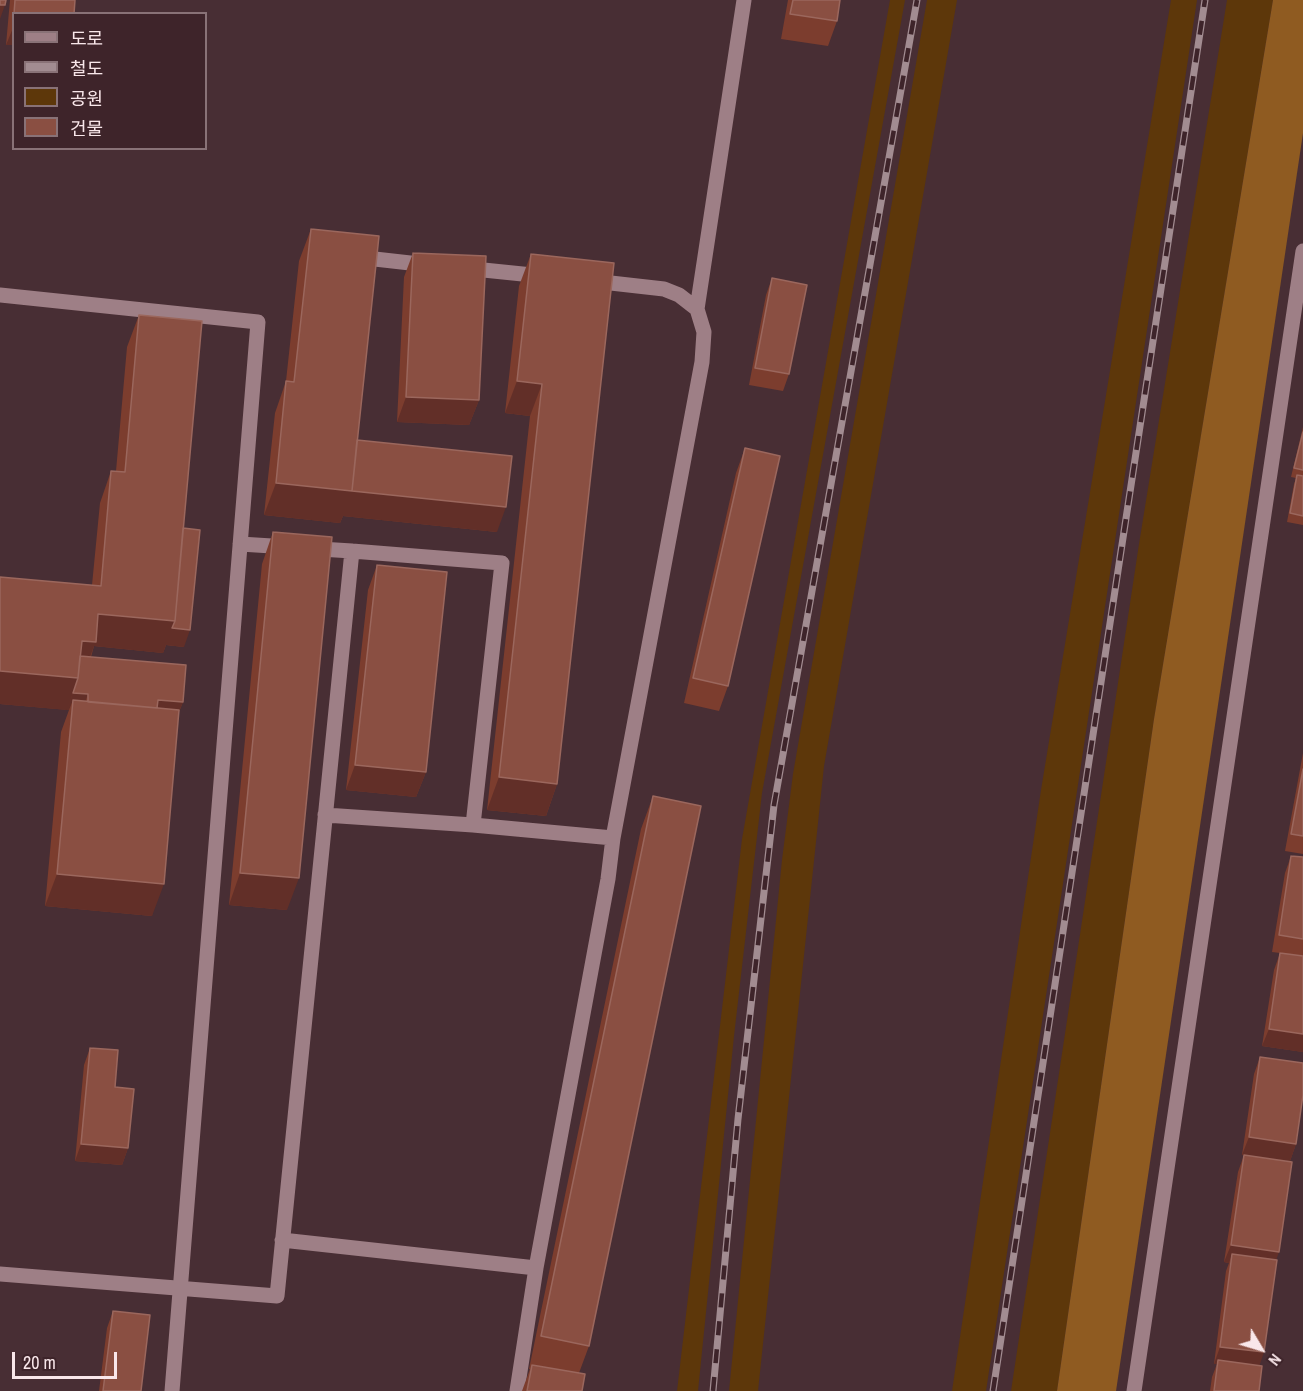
<!DOCTYPE html>
<meta charset="utf-8">
<style>
body{margin:0}
#map{position:relative;width:1303px;height:1391px;overflow:hidden;background:#482e34;font-family:"Archivo Narrow","Noto Sans KR",sans-serif}
canvas{display:block}
.legend{position:absolute;left:12px;top:12px;width:195px;height:138px;box-sizing:border-box;background:#3e242a;border:2px solid #897277;margin:0;padding:8px 10px;list-style:none;font-size:18px;color:#f9e7ea}
.legend li{display:flex;align-items:center;gap:12px;height:30px}
.legend b{width:30px;border:2px solid #897277}
.north{position:absolute;left:1231px;top:1319px;width:60px;height:60px;-webkit-text-stroke:4px #3e242a;paint-order:stroke;rotate:128deg;font-size:16px;font-weight:700;line-height:24px;text-align:center;color:#f9e7ea}
.north::after{content:'';display:block;margin:auto;width:21px;height:27px;background:#f9e7ea;clip-path:polygon(50% 0,100% 100%,50% 72%,0 100%)}
.scale{position:absolute;left:12px;top:1352px;width:105px;height:27px;box-sizing:border-box;border:3px solid #f9e7ea;border-top:0;padding-left:8px;font-size:18px;line-height:21px;white-space:nowrap;color:#f9e7ea;-webkit-text-stroke:4px #3e242a;paint-order:stroke}
</style>
<div id="map">
<canvas width="1303" height="1391"></canvas>
<ul class="legend">
<li><b style="height:8px;background:#9e7f86"></b>도로</li>
<li><b style="height:8px;background:#a28c91"></b>철도</li>
<li><b style="height:16px;background:#5d370a"></b>공원</li>
<li><b style="height:16px;background:#8a4f42"></b>건물</li>
</ul>
<div class="north">N</div>
<div class="scale">20 m</div>
</div>
<script>
const ctx = document.querySelector('canvas').getContext('2d');
ctx.lineJoin = 'round';
function fillPath(path, color) { ctx.fillStyle = color; ctx.fill(path, 'evenodd'); }
const poly = rows => new Path2D(rows.map(r => 'M' + r).join(''));
function trace(path, color, width, dash) { ctx.strokeStyle = color; ctx.lineWidth = width; ctx.lineCap = dash ? 'butt' : 'round'; ctx.setLineDash(dash || []); ctx.stroke(path); }
fillPath(poly([
 [890,0,905,0,762,793,734,1036,698,1391,677,1391,742,839],
 [927,0,957,0,824,766,758,1391,729,1391,782,860,793,774],
 [1171,0,1197,0,986,1391,952,1391,1041,790],
 [1227,0,1273,0,1154,719,1057,1391,1011,1391,1139,544]
]), '#5d370a');
fillPath(poly([
 [1273,0,1303,0,1303,133,1116,1391,1057,1391,1154,719]
]), '#8f5b21');
trace(poly([
 [357,257,428,265],
 [464,268,542,276],
 [0,295,258,322,172,1391],
 [697,309,744,0],
 [352,551,502,563,473,825],
 [325,815,473,825,613,838],
 [282,1240,536,1268],
 [0,1274,277,1296,352,551,240,544],
 [517,1391,536,1268,608,879,613,838,702,362,704,332,697,309,679,295,664,289,593,281],
 [1134,1391,1303,251]
]), '#9e7f86', 15);
const rail = poly([
 [713,1391,738,1119,774,805,917,0],
 [993,1391,1205,0]
]);
trace(rail, '#a28c91', 7);
trace(rail, '#3e242a', 4.5, [14]);
fillPath(poly([
 [10,0,75,0,14,14,14,45,6,45],
 [788,0,840,0,837,21,828,46,781,39],
 [311,229,357,440,497,532,343,516,340,523,264,515,275,413,286,381,299,261],
 [413,253,479,400,469,425,397,422,404,277],
 [531,254,614,263,557,784,546,816,487,810,530,416,505,413,519,286],
 [772,278,789,374,783,391,749,385,766,295],
 [139,315,183,528,184,647,166,645,163,653,94,646,91,657,183,702,179,712,152,916,45,906,61,732,69,710,0,704,0,577,92,585,100,503,111,471,116,471,127,347],
 [1303,427,1303,525,1287,522,1294,484,1296,478,1291,477],
 [745,448,728,686,719,711,684,703,736,473],
 [273,532,287,910,229,905,262,564],
 [377,565,426,772,416,797,346,790,368,590],
 [1303,753,1303,854,1285,851],
 [653,796,589,1346,579,1373,582,1391,522,1391,530,1369,529,1369,641,829],
 [1291,856,1303,857,1303,1052,1262,1046,1274,970,1280,953,1272,952,1285,873],
 [90,1048,115,1087,128,1148,122,1165,75,1161,84,1065],
 [1260,1057,1296,1144,1290,1161,1242,1155,1254,1074],
 [1244,1155,1276,1260,1259,1366,1259,1391,1210,1391,1212,1377,1217,1364,1214,1364,1226,1271,1229,1263,1224,1262,1238,1172],
 [113,1311,141,1391,99,1391,107,1328]
]), '#7c3d2e');
fillPath(poly([
 [0,5,5,5,0,19],
 [13,28,14,28,14,45,6,45],
 [517,381,542,384,530,416,505,413],
 [406,397,479,400,469,425,397,422],
 [276,483,506,507,497,532,343,516,340,523,264,515],
 [98,614,175,621,190,630,184,647,166,645,163,653,94,646,84,674,76,656,82,641],
 [0,671,78,678,67,710,0,704],
 [73,693,88,694,82,711,73,700,69,710,67,710],
 [158,700,183,702,176,719,152,717],
 [355,765,426,772,416,797,346,790],
 [499,777,557,784,546,816,487,810],
 [240,873,299,878,287,910,229,905],
 [57,874,164,884,152,916,45,906],
 [1269,1029,1303,1034,1303,1052,1262,1046],
 [1249,1137,1296,1144,1290,1161,1242,1155],
 [81,1144,128,1148,122,1165,75,1161],
 [1231,1245,1279,1252,1273,1269,1232,1254,1229,1263,1224,1262],
 [1220,1347,1264,1352,1258,1370,1218,1360,1217,1364,1214,1364]
]), '#622f28');
const building = poly([
 [0,0,6,0,5,5,0,5,0,0],
 [15,0,75,0,74,14,14,14,15,0],
 [793,0,840,0,837,21,790,14,793,0],
 [311,229,379,236,352,491,276,483,286,381,294,382,311,229],
 [413,253,486,256,479,400,406,397,413,253],
 [531,254,614,263,557,784,499,777,542,384,517,381,531,254],
 [772,278,807,285,789,374,755,368,772,278],
 [139,315,202,321,175,621,98,614,96,642,82,641,78,678,0,671,0,577,101,586,111,471,125,472,139,315],
 [1303,432,1303,470,1294,468,1303,432],
 [357,440,512,456,506,507,352,491,357,440],
 [745,448,780,456,728,686,693,678,745,448],
 [1297,475,1303,476,1303,516,1290,513,1297,475],
 [183,528,200,530,190,630,172,628,175,621,183,528],
 [273,532,332,537,299,878,240,873,273,532],
 [377,565,447,572,426,772,355,765,377,565],
 [80,656,186,665,183,702,158,700,157,708,88,702,88,694,73,693,78,678,80,656],
 [73,700,179,710,164,884,57,874,73,700],
 [1303,769,1303,836,1291,834,1303,769],
 [653,796,701,806,589,1346,541,1336,653,796],
 [1291,856,1303,857,1303,939,1279,935,1291,856],
 [1280,953,1303,956,1303,1034,1269,1029,1280,953],
 [90,1048,118,1050,115,1087,134,1089,128,1148,81,1144,90,1048],
 [1260,1057,1303,1063,1303,1095,1296,1144,1249,1137,1260,1057],
 [1244,1155,1292,1162,1279,1252,1231,1245,1244,1155],
 [1232,1254,1277,1260,1264,1352,1220,1347,1232,1254],
 [113,1311,150,1315,141,1391,103,1391,113,1311],
 [1218,1360,1262,1366,1259,1391,1214,1391,1218,1360],
 [532,1365,585,1374,582,1391,527,1391,532,1365]
]);
fillPath(building, '#8a4f42');
trace(building, '#9b675d', 1.5);
</script>
